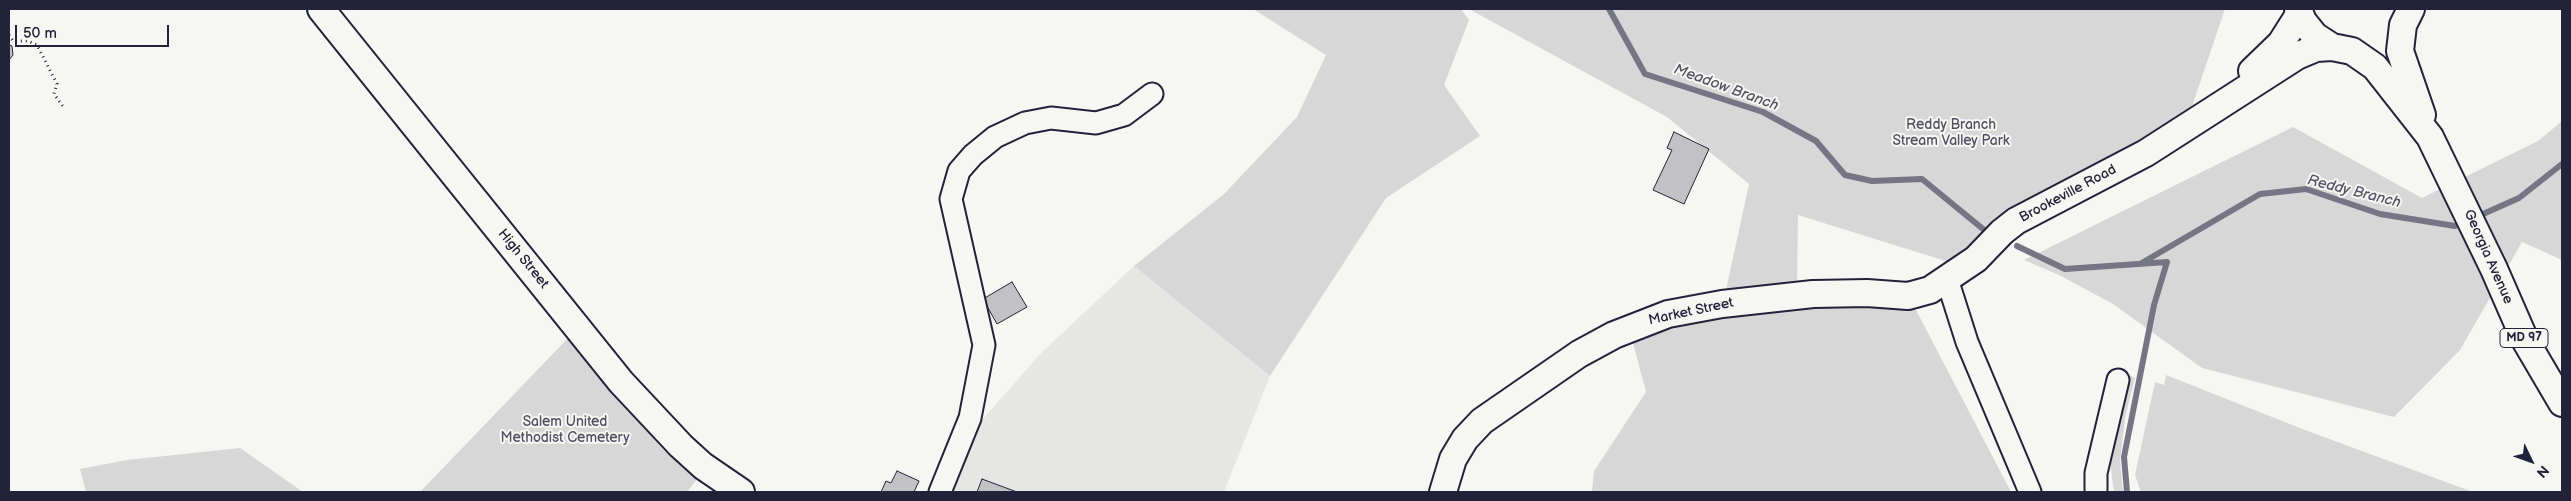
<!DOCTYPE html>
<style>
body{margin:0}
#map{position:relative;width:2571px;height:501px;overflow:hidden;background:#f6f6f2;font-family:"Balsamiq Sans",sans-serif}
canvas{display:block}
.frame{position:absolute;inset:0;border:10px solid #22223b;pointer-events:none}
.north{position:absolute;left:2506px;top:436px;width:50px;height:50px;-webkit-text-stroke:4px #f6f6f2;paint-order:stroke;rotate:132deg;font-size:14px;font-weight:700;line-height:20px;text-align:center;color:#22223b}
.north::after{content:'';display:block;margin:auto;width:18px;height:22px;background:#22223b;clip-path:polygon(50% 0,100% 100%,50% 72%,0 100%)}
.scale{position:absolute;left:15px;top:25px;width:154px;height:22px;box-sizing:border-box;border:2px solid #22223b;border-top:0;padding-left:6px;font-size:15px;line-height:18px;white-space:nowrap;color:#22223b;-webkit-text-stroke:4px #f6f6f2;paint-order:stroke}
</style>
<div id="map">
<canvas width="2571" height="501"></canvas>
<div class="frame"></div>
<div class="north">N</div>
<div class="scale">50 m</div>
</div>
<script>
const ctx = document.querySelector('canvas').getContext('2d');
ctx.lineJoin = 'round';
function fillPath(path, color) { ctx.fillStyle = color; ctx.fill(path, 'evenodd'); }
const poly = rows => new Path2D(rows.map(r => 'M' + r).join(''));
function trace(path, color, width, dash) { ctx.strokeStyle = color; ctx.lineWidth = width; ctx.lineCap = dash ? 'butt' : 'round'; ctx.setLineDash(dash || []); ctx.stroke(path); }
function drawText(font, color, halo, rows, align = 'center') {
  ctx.font = font + ' "Balsamiq Sans",sans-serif'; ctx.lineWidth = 4; ctx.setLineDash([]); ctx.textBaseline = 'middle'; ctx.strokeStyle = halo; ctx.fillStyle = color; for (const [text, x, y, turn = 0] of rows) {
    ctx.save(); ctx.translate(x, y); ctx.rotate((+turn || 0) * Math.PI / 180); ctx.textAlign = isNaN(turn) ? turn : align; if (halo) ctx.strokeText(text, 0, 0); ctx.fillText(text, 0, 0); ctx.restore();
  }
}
fillPath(poly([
 [1134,266,1270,376,1224,492,948,492,975,428,1041,353]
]), '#e6e6e4');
fillPath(poly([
 [1253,9,1461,9,1469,20,1444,85,1480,136,1386,198,1270,376,1134,266,1224,194,1297,117,1326,55],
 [1469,9,2225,9,2181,139,1968,268,1798,215,1797,282,1726,290,1749,184,1667,117],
 [2562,121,2562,260,2522,242,2460,350,2394,417,2202,368,2113,304,2059,275,2024,260,2293,127,2422,198,2538,141],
 [1875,305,1916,310,2011,492,1592,492,1594,471,1646,392,1632,339,1667,327,1707,318,1815,306],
 [568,338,628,410,664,450,697,479,687,492,420,492],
 [2129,375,2135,378,2125,418,2120,461,2123,492,2114,492,2109,454,2117,408],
 [2166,375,2305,430,2473,492,2141,492,2135,475,2155,382,2164,385],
 [240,448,303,492,86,492,80,469,127,460]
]), '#d7d7d7');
trace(poly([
 [1609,9,1645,74,1763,112,1816,141,1845,175,1872,181,1922,179,1983,229],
 [2474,218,2519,198,2562,164],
 [2017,246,2065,269,2167,262,2154,305,2124,457,2127,492],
 [2140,264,2260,194,2306,189,2380,214,2455,226,2465,222]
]), '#757583', 6);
const building = poly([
 [9,45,12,46,13,55,9,60,9,45],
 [1674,132,1709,149,1684,204,1653,190,1672,150,1667,148,1674,132],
 [1012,282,1027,307,997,324,983,299,1012,282],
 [897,471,919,481,914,492,881,492,886,481,891,483,897,471],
 [982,479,1017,492,977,492,982,479]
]);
fillPath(building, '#c2c2c4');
trace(building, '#22223b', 1);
const minor = poly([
 [1947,279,1967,342,2030,492],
 [940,492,970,418,984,345,951,199,959,171,973,155,995,137,1025,123,1051,118,1096,123,1124,115,1152,94],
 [2096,492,2096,473,2118,380]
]);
const major = poly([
 [321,9,621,382,681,446,703,466,741,492],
 [2298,9,2303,21,2315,36,2332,47,2352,51,2375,67,2430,137,2494,269,2525,340,2562,403],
 [2411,9,2403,25,2400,51,2422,115],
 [2252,71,2281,43,2300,13],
 [1443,492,1453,459,1465,439,1482,421,1579,354,1614,335,1668,314,1722,304,1813,294,1867,293,1908,296,1930,290,1976,259,2002,232,2016,221,2146,153,2297,56,2316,48,2332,47]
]);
trace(minor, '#22223b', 25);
trace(major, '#22223b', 30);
trace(poly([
 [9,35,13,41,28,41,37,45,57,84,54,94,64,108]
]), '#22223b', 3, [1, 4]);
trace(minor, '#f6f6f2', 21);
trace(major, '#f6f6f2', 26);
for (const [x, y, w] of [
 [2524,338,48]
]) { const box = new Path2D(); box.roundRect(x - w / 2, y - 9.5, w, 19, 4); ctx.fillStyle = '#f6f6f2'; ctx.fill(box); trace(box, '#22223b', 1); }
drawText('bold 12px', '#22223b', null, [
 ["MD 97",2524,338]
]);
drawText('14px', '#4f4f62', '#f6f6f2', [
 ["Reddy Branch",1951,125],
 ["Stream Valley Park",1951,141],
 ["Salem United",565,422],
 ["Methodist Cemetery",565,438]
]);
drawText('14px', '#22223b', '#f6f6f2', [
 ["Brookeville Road",2068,194,-28],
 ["Georgia Avenue",2488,257,66],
 ["High Street",523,259,51],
 ["Market Street",1691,312,-12]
]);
drawText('italic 15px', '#535365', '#f6f6f2', [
 ["Meadow Branch",1726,88,20],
 ["Reddy Branch",2354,192,14]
]);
</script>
